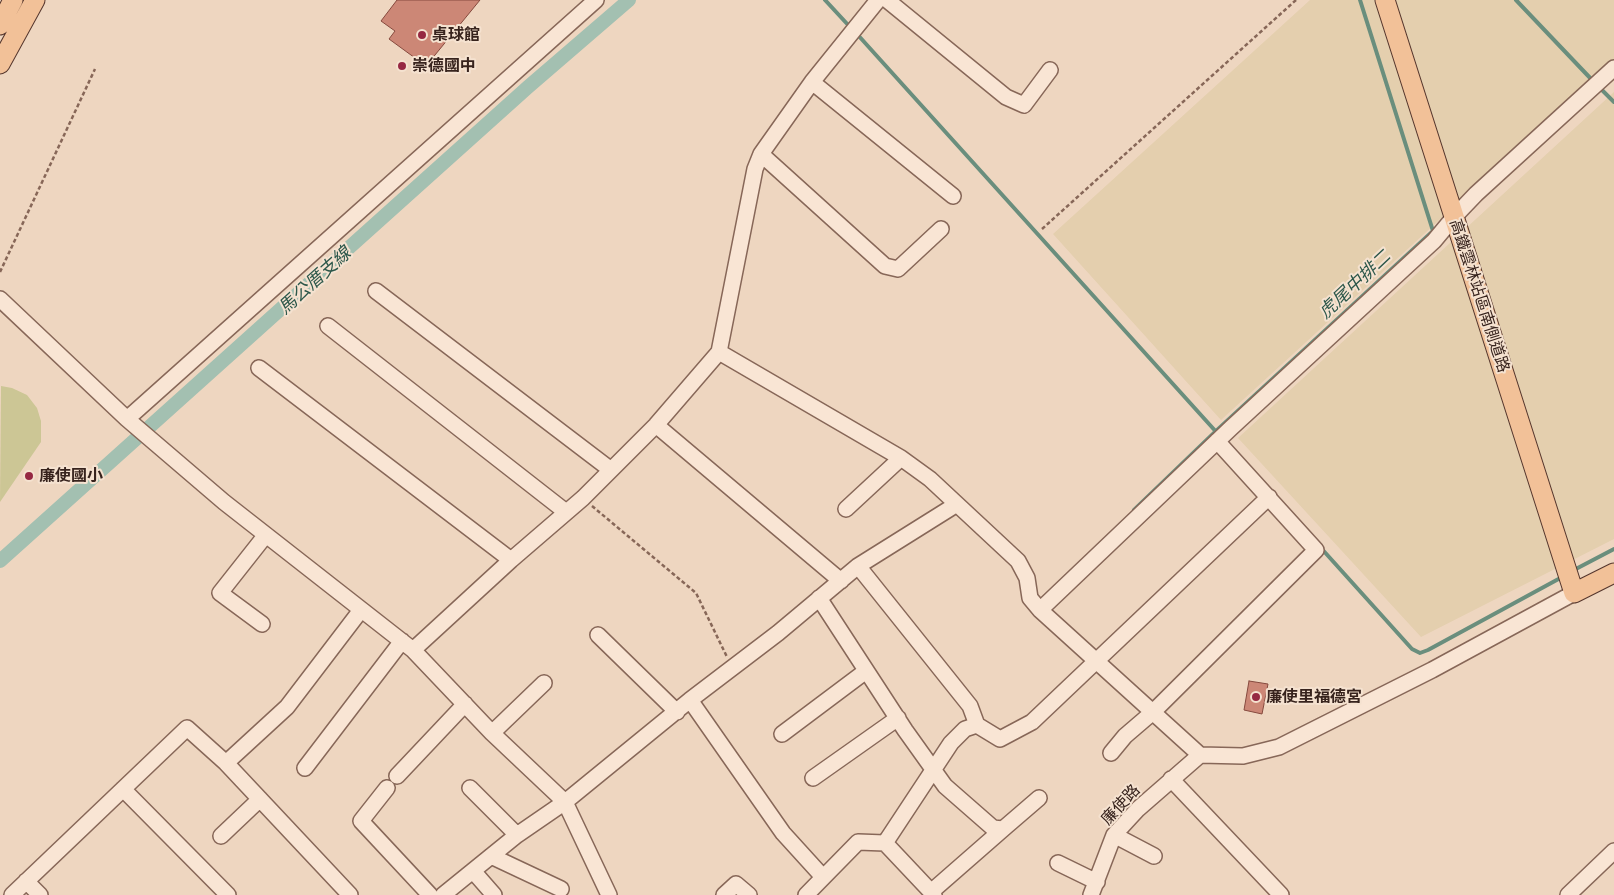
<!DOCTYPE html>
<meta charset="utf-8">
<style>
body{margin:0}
canvas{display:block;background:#eed6c0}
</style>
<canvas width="1614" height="895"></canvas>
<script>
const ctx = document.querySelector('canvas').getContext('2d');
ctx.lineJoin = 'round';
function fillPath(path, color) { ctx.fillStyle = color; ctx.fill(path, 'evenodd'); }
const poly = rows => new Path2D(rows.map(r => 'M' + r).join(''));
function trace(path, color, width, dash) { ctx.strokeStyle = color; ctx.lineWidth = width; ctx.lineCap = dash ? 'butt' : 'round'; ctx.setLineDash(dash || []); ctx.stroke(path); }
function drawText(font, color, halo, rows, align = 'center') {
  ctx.font = font + ' "Zilla Slab","Noto Sans TC",serif'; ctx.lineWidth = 4; ctx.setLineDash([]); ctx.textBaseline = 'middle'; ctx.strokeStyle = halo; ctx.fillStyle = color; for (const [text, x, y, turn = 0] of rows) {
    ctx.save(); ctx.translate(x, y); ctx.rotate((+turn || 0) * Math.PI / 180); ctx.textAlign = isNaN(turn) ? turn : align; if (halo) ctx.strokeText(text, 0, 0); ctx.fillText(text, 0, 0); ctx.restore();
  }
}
fillPath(poly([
 [1310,0,1614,0,1614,60,1221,420,1053,234],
 [1614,92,1614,539,1421,637,1238,438]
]), '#e4cfae');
fillPath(poly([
 [1,386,12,388,27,395,37,408,41,421,41,442,0,502]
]), '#ccc695');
trace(poly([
 [825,0,850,27],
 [1516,0,1593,81],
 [857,34,1219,435],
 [1598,86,1614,102],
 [1134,510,1215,432,1433,231,1360,0],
 [1321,548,1412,649,1420,653,1428,650,1564,576],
 [1572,571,1614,549]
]), '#6a8e7d', 4);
trace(poly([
 [0,561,528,87,629,0]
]), '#a3c0b1', 14);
const building = poly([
 [397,0,480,0,426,66,389,39,395,31,381,21,397,0],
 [1249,681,1268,684,1262,714,1244,710,1249,681]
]);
fillPath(building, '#cc8776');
trace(building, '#864a3e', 1);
const minor = poly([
 [887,0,1006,97,1024,105,1050,70],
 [812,82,953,196],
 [761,154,885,266,898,269,941,229],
 [376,291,611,470],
 [0,299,127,419,224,502,413,650,492,733,565,802,609,895],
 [328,326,566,512],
 [719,352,755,169,761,154,812,82,878,0],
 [259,368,511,560],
 [127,419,596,0],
 [656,425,841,581],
 [846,509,901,458],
 [858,566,970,706,977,725],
 [819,598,905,730,945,786,993,828,1003,829,1039,798],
 [1040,610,1231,428,1434,241,1454,217,1476,194,1614,68],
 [262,624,220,593,265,536],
 [598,635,677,712],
 [413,650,511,560,583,498,656,425,719,352,901,458,930,479,1018,561,1027,578,1030,598,1040,610,1200,755,1243,756,1279,747,1432,670,1574,593],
 [690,700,783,833,823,877],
 [492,733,544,683],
 [782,734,866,671],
 [1111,753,1125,736,1153,712,1316,550,1217,441],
 [305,768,402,641],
 [397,776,465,704],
 [813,778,898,718],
 [1171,779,1281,895],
 [387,788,361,821,430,895],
 [470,788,517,835],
 [123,789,228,895],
 [1114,835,1154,856],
 [221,836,260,799],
 [885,843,951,743,965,729,977,725,1000,739,1032,722,1269,497],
 [491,856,561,889],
 [1058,863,1097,882],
 [473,871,494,895],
 [26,881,40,895],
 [931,892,1003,829],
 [12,895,187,728,226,763],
 [350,895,226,763,287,707,361,610],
 [443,895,517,835,565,802,690,700,778,633,858,566,957,504],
 [724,895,736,884,749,895],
 [806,895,858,842,885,843,934,895],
 [1091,895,1114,835,1138,809,1200,755],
 [1568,895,1614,851]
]);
const major = poly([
 [1385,0,1574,593,1614,573],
 [0,25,13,0],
 [0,64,35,0]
]);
trace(minor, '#876758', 18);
trace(major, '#55362d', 21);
trace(poly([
 [1042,229,1296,0],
 [0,272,95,69],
 [592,506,696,593,727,657]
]), '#876758', 2.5, [4, 2.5]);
trace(minor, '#f9e5d4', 15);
trace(major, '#f2c198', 19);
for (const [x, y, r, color] of [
 [422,35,5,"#962842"],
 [402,66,5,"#962842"],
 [29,476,5,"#962842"],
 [1256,697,5,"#962842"]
]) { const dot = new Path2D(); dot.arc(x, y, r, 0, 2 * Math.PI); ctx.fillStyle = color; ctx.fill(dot); trace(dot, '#f5e2d0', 2); }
drawText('bold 16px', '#37231d', '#f5e2d0', [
 ["桌球館",432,35],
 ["崇德國中",412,66],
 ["廉使國小",39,476],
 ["廉使里福德宮",1266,697]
], 'left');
drawText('16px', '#37231d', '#f5e2d0', [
 ["高鐵雲林站區南側道路",1479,296,72],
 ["廉使路",1121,805,-47]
]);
drawText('italic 18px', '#2c574a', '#f5e2d0', [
 ["馬公厝支線",315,281,-42],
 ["虎尾中排二",1355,285,-43]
]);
</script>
